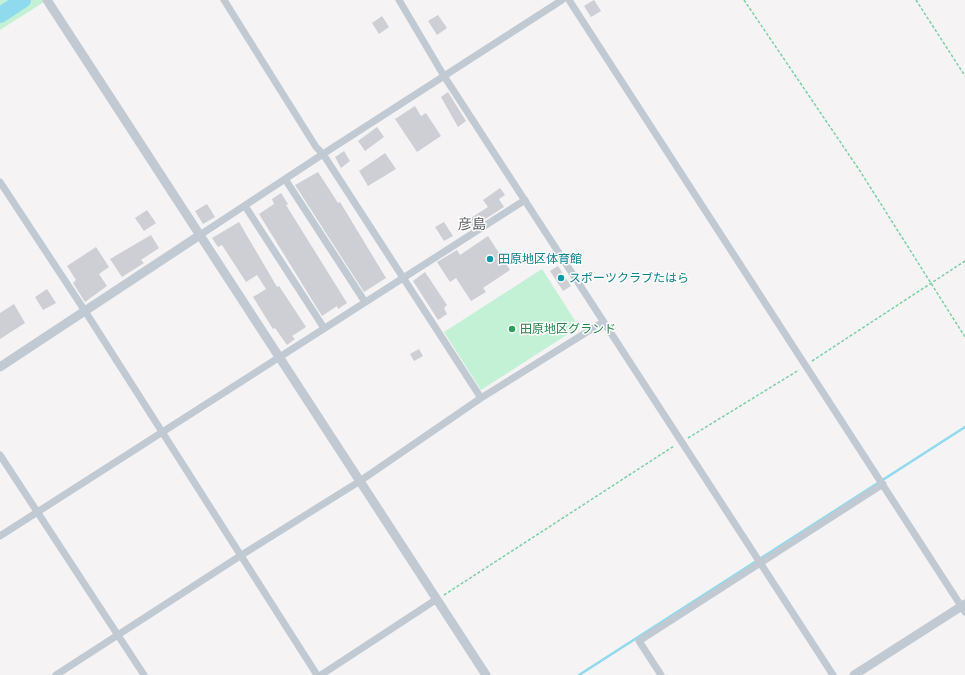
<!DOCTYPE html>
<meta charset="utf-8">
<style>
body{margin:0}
canvas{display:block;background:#f5f3f3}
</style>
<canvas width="965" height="675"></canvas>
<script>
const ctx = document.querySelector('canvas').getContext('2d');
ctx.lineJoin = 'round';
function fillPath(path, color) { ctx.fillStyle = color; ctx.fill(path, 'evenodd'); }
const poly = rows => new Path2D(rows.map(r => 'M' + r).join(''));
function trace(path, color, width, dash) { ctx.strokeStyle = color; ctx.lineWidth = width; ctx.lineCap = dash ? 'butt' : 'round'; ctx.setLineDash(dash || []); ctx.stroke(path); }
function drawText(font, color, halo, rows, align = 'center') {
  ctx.font = font + ' "Golos Text","Noto Sans JP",sans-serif'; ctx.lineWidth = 3; ctx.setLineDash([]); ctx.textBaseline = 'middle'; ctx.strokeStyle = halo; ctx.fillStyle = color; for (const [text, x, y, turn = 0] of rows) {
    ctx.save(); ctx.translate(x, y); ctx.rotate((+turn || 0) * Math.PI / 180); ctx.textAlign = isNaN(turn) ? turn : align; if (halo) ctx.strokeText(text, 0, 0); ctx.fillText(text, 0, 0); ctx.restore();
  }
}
fillPath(poly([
 [0,0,47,0,0,30],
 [542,269,579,327,481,390,444,332]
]), '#c3f1d5');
trace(poly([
 [579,675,965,427]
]), '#90daee', 2.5);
trace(poly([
 [0,15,23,0]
]), '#90daee', 16);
fillPath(poly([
 [594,0,601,11,591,17,584,6],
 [438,15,447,28,437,35,428,21],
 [382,16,389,27,379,34,372,23],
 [448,92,466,121,458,127,441,97],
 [415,106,421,116,426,113,441,136,417,152,395,119],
 [377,127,384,137,365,151,358,141],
 [344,151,350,161,341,168,335,157],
 [385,153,396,169,368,186,359,171],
 [318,172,338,203,340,202,386,278,364,292,295,185],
 [500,188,505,195,499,199,504,207,471,228,466,221,488,207,483,200],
 [281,193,288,204,286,205,347,303,338,309,337,306,322,316,259,214,274,204,272,199],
 [207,204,215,217,203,224,195,211],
 [147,210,156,223,144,231,135,218],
 [239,222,277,287,279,286,306,327,292,336,295,339,287,345,275,328,273,329,253,297,266,289,257,275,246,282,222,245,218,247,212,238],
 [444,222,453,236,444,241,435,227],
 [151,235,159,248,141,260,144,263,122,277,110,259],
 [488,236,510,270,483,288,486,292,471,301,456,278,450,282,437,262,457,250,460,255],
 [96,247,109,267,99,274,107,286,85,302,73,283,76,280,67,266],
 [558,266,571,286,563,291,550,271],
 [425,272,447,305,444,308,447,314,438,320,413,281],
 [47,289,56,303,43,310,35,297],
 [14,304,25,323,0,339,0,313],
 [419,349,423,356,414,361,410,354]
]), '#cdcfd5');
trace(poly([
 [744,0,860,171,965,337],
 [916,0,965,76],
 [812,361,965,261],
 [688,438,799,370],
 [444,595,674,446]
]), '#7ad0a6', 1.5, [3, 2]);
trace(poly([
 [224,0,316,147,323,154,481,398],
 [399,0,444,76,833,675],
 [569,0,965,612],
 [285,179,365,302],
 [0,182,85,311,317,675],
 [245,206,324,328],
 [200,235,323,154,562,0],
 [0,455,144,675],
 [0,536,525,200],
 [56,675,240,556,360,481,481,398,603,322],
 [321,675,437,599],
 [661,675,639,641,883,484]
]), '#c1cad2', 7);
trace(poly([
 [47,0,486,675],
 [0,367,200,235],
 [854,675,965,604]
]), '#c1cad2', 9);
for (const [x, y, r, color] of [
 [490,259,4,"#0f9aa8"],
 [561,278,4,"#0f9aa8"],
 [512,329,4,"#2e9e5b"]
]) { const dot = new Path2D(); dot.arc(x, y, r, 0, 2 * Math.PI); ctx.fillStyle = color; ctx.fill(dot); trace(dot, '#fff', 1.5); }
drawText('12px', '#0d838f', '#fff', [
 ["田原地区体育館",498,259],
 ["スポーツクラブたはら",569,278]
], 'left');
drawText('12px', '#27864d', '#fff', [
 ["田原地区グランド",520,329]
], 'left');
drawText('14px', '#5f6368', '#fff', [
 ["彦島",472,225]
]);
</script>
